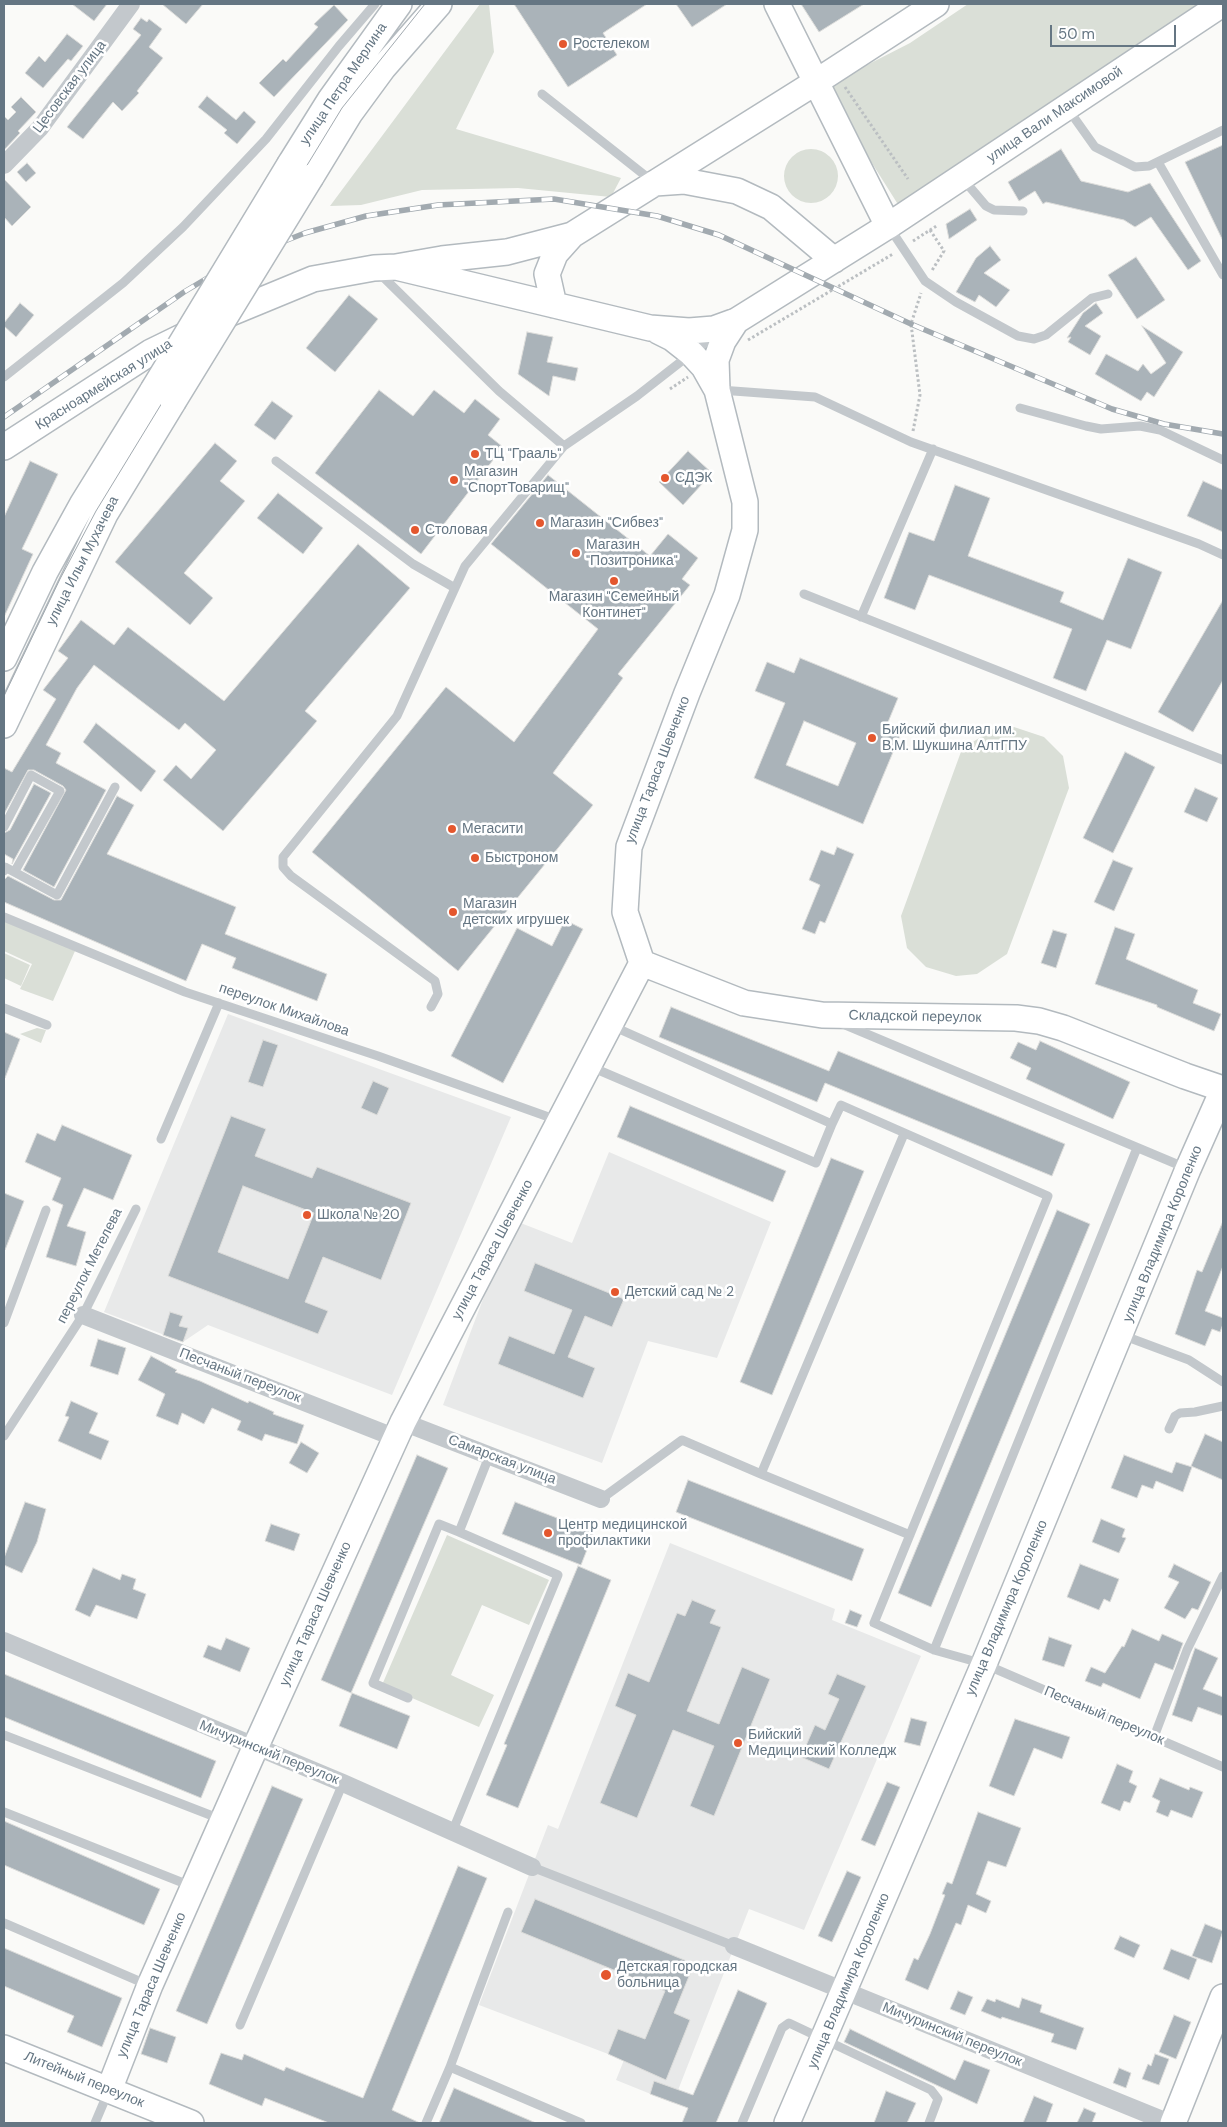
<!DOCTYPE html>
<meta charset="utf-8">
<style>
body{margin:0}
#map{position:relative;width:1227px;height:2127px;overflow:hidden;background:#fafaf8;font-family:"DM Sans",sans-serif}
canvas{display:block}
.frame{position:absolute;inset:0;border:5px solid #657683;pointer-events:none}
.scale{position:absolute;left:1050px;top:25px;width:126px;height:22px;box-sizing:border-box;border:2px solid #657683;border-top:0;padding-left:6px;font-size:15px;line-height:18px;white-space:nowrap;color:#657683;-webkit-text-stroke:4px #fff;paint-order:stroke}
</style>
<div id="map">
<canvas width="1227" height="2127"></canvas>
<div class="frame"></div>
<div class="scale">50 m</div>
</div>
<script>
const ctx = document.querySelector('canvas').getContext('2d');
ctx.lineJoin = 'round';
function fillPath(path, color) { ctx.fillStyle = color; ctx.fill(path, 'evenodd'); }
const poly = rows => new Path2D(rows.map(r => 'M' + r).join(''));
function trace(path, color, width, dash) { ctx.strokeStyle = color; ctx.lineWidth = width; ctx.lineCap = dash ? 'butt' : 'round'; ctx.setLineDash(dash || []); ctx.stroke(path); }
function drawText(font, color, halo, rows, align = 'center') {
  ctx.font = font + ' "DM Sans",sans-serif'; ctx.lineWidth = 5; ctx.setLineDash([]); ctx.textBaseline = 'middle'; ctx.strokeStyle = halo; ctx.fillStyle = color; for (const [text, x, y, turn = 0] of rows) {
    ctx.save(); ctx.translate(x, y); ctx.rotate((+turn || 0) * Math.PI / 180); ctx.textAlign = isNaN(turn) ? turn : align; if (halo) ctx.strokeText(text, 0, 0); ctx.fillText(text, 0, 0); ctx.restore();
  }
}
fillPath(poly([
 [228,1014,511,1117,392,1395,208,1325,183,1342,104,1312],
 [609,1152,771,1222,717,1358,648,1341,602,1463,443,1405,513,1220,572,1243],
 [670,1543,835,1609,832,1620,921,1656,804,1930,749,1909,673,2103,616,2080,624,2060,479,2005,548,1825,558,1829]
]), '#e8e9e9');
fillPath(poly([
 [480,4,489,4,494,52,456,129,621,178,611,197,518,188,422,190,361,205,330,206],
 [968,4,1204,4,899,206,824,87,910,43],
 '784 176a27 27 0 1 1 54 0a27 27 0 1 1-54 0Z',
 [1014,727,1044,737,1063,756,1069,788,1007,954,977,974,956,976,926,967,907,948,901,916,962,749,993,729],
 [4,919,75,951,53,1001,20,989,32,964,4,951],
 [4,953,30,965,21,986,4,978],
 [37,1028,46,1030,41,1043,20,1034],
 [447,1535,549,1580,529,1625,482,1605,451,1675,494,1695,479,1727,382,1685]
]), '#dadfd7');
const building = poly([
 [72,4,107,4,94,21,72,4],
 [162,4,203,4,186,24,162,4],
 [514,4,647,4,603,33,617,55,568,87,514,4],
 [676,4,727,4,692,27,676,4],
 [801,4,864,4,819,32,801,4],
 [334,5,348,20,274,97,259,83,283,59,286,62,318,27,314,24,334,5],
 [141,18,147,22,149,19,162,29,149,47,163,58,137,91,139,93,122,111,113,102,83,139,67,127,141,35,133,29,141,18],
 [67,34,83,46,71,61,68,59,43,88,25,73,39,56,45,62,67,34],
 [207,96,236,120,244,111,256,122,237,144,224,133,227,130,198,107,207,96],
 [21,97,36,112,18,131,20,133,4,150,4,116,8,120,16,112,11,107,21,97],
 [1223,145,1223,241,1185,162,1223,145],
 [1061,149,1081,181,1128,192,1150,183,1201,261,1188,270,1151,217,1135,227,1124,220,1046,202,1043,204,1035,191,1019,201,1008,182,1061,149],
 [27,163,36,173,26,182,17,172,27,163],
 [4,179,31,207,12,226,4,217,4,179],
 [970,209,977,220,949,239,946,224,970,209],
 [990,246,1001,260,984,273,1010,290,996,307,979,295,975,302,956,292,976,258,990,246],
 [1136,257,1165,300,1137,319,1108,275,1136,257],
 [349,295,378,319,335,372,306,348,349,295],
 [20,303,34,315,16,337,4,326,4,323,20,303],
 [1096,303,1103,313,1085,326,1101,336,1090,355,1068,342,1071,337,1067,338,1083,313,1096,303],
 [1142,326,1183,352,1154,397,1147,392,1141,401,1095,374,1106,354,1138,371,1143,364,1151,374,1166,363,1142,326],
 [527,332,553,337,547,362,578,368,575,381,553,376,549,396,518,374,527,332],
 [379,390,413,416,434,390,464,413,475,399,500,419,488,435,503,447,421,554,315,473,379,390],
 [272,401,293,416,275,440,254,425,272,401],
 [215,443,237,461,220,481,245,501,184,573,213,598,190,625,115,562,215,443],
 [688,451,712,473,683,505,659,482,688,451],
 [30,461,58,474,22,549,33,554,4,617,4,517,30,461],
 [548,475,650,556,668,534,698,558,682,579,690,585,618,674,623,678,553,773,593,805,458,971,312,852,446,687,514,742,598,629,491,544,548,475],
 [1203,481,1223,490,1223,532,1187,516,1203,481],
 [955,485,990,498,968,556,1064,592,1060,602,1103,620,1128,558,1162,572,1131,649,1107,640,1086,691,1053,678,1072,629,929,575,915,610,884,598,909,532,934,541,955,485],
 [278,493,323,528,303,554,257,518,278,493],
 [358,544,410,588,305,711,317,721,223,831,163,780,176,765,191,779,216,750,185,723,179,730,94,665,77,688,46,745,61,753,56,763,106,790,54,887,23,870,66,790,63,786,34,770,28,770,4,814,4,768,12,772,56,699,43,690,68,658,58,651,81,620,114,645,128,627,224,701,358,544],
 [1223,600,1223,680,1193,732,1158,712,1223,600],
 [800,658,898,698,886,727,901,733,863,824,754,778,785,703,755,691,767,662,794,673,800,658],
 [804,721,856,743,838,786,786,765,804,721],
 [96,723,156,771,141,792,83,742,96,723],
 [1125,752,1155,767,1113,853,1083,838,1125,752],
 [34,784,51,793,12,864,13,859,4,854,4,833,10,830,34,784],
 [1195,788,1218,798,1207,822,1184,812,1195,788],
 [117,796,134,805,107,854,236,907,225,934,327,974,317,1001,232,968,236,958,202,944,186,981,4,902,4,880,8,876,54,900,61,900,117,796],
 [837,847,854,854,825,923,820,921,815,934,802,929,820,885,809,880,821,850,834,855,837,847],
 [1113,860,1133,868,1114,911,1094,902,1113,860],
 [565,920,583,929,503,1083,451,1056,517,928,552,946,565,920],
 [1115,927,1135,934,1126,959,1198,990,1193,1003,1221,1014,1214,1031,1157,1007,1157,1005,1095,984,1115,927],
 [1053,930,1067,934,1056,968,1041,963,1053,930],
 [671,1007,829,1071,838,1051,1065,1144,1052,1176,825,1083,817,1102,659,1037,671,1007],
 [4,1032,20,1039,5,1078,4,1078,4,1032],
 [263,1040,278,1045,263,1087,248,1082,263,1040],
 [1040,1041,1130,1082,1113,1119,1026,1079,1031,1068,1010,1058,1018,1042,1036,1050,1040,1041],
 [373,1081,389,1088,377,1115,361,1108,373,1081],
 [630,1106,786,1171,773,1202,617,1137,630,1106],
 [231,1116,266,1129,255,1156,312,1178,317,1167,411,1203,381,1280,323,1257,305,1302,328,1311,318,1334,168,1276,231,1116],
 [243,1186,314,1213,288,1279,218,1252,243,1186],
 [62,1125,132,1155,113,1200,84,1188,67,1226,86,1232,76,1266,46,1257,63,1205,52,1200,61,1178,25,1162,37,1133,55,1141,62,1125],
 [831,1158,864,1171,772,1395,740,1382,831,1158],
 [4,1193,24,1201,5,1250,4,1249,4,1193],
 [1057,1210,1090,1224,931,1607,898,1593,1057,1210],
 [1223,1221,1223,1266,1205,1311,1223,1318,1223,1324,1220,1332,1212,1329,1205,1346,1175,1334,1197,1270,1202,1272,1223,1221],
 [535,1263,624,1299,612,1327,585,1316,568,1357,595,1368,583,1398,498,1364,509,1336,554,1354,572,1310,524,1291,535,1263],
 [170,1312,183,1316,179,1326,188,1328,183,1342,163,1335,170,1312],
 [98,1339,126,1348,118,1375,90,1366,98,1339],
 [151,1356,177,1370,175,1372,200,1381,248,1403,249,1401,274,1412,273,1414,304,1425,297,1444,265,1434,262,1441,237,1430,241,1421,212,1408,204,1424,182,1413,178,1425,156,1416,165,1394,138,1380,151,1356],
 [71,1401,98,1413,89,1433,109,1441,101,1460,58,1441,69,1417,65,1416,71,1401],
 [1205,1434,1223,1442,1223,1480,1191,1466,1205,1434],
 [301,1442,319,1453,307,1473,289,1463,301,1442],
 [417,1455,448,1468,351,1693,321,1680,417,1455],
 [1124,1455,1172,1473,1176,1462,1192,1467,1183,1492,1156,1481,1153,1489,1142,1485,1137,1498,1111,1488,1124,1455],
 [688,1480,864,1549,852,1581,676,1512,688,1480],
 [25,1502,46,1509,37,1542,22,1573,4,1565,4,1558,25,1502],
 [515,1502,594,1532,581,1565,502,1534,515,1502],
 [1101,1519,1125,1529,1122,1537,1126,1538,1119,1553,1092,1542,1101,1519],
 [271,1524,300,1534,294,1551,265,1541,271,1524],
 [1080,1564,1119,1579,1110,1602,1104,1599,1099,1610,1067,1597,1080,1564],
 [1174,1564,1211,1582,1198,1610,1192,1608,1185,1619,1164,1608,1179,1582,1168,1577,1174,1564],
 [578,1566,611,1580,518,1808,486,1795,507,1745,504,1744,578,1566],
 [93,1568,120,1580,122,1574,136,1579,133,1589,146,1594,137,1619,96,1605,90,1617,75,1610,93,1568],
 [692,1600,716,1610,710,1623,721,1627,687,1711,719,1724,742,1667,770,1679,714,1816,690,1806,714,1746,673,1730,637,1818,600,1803,636,1715,615,1706,628,1673,649,1682,677,1613,685,1616,692,1600],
 [850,1610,862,1615,857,1627,845,1623,850,1610],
 [1132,1629,1159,1641,1162,1634,1183,1643,1173,1670,1155,1663,1140,1699,1103,1683,1101,1687,1085,1681,1091,1667,1105,1673,1122,1646,1124,1647,1132,1629],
 [1049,1637,1072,1645,1064,1667,1042,1660,1049,1637],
 [226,1638,250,1648,240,1672,203,1657,208,1645,221,1650,226,1638],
 [1195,1648,1218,1658,1203,1689,1223,1697,1223,1716,1198,1707,1192,1722,1172,1715,1195,1648],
 [4,1674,216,1761,201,1798,4,1717,4,1674],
 [837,1674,866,1686,829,1769,801,1757,815,1725,825,1730,839,1699,828,1694,837,1674],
 [352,1693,410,1716,397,1749,339,1726,352,1693],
 [911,1718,927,1722,920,1746,904,1742,911,1718],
 [1015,1719,1070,1737,1062,1759,1034,1748,1014,1796,989,1786,1015,1719],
 [1117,1764,1133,1771,1129,1782,1137,1786,1130,1803,1124,1801,1120,1811,1101,1803,1117,1764],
 [1160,1778,1189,1790,1190,1787,1203,1792,1192,1818,1171,1810,1168,1817,1156,1812,1160,1801,1152,1797,1160,1778],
 [887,1782,900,1787,875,1846,861,1840,887,1782],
 [272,1786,303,1799,207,2024,176,2011,272,1786],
 [978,1812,1021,1828,1006,1867,988,1861,976,1894,991,1901,986,1913,968,1905,961,1925,956,1923,928,1990,905,1980,914,1958,918,1960,930,1934,945,1895,942,1894,947,1882,952,1884,978,1812],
 [4,1821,160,1889,144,1925,4,1865,4,1821],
 [458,1866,487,1878,392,2110,420,2123,329,2123,265,2098,262,2106,209,2084,221,2053,242,2060,244,2054,284,2071,286,2067,363,2098,458,1866],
 [847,1871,861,1877,832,1942,818,1936,847,1871],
 [535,1899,694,1964,674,2013,690,2020,666,2080,608,2054,618,2029,645,2039,665,1991,521,1932,535,1899],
 [1205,1924,1223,1931,1212,1963,1192,1956,1205,1924],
 [1120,1936,1140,1945,1134,1958,1114,1949,1120,1936],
 [4,1948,122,1998,102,2047,67,2032,74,2016,4,1986,4,1948],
 [1171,1949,1197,1959,1189,1980,1163,1969,1171,1949],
 [738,1990,767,2003,716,2123,682,2123,688,2108,650,2094,654,2081,693,2095,738,1990],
 [958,1991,973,1997,965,2015,950,2009,958,1991],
 [1022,1998,1042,2005,1040,2012,1084,2028,1076,2050,1051,2042,1054,2034,1002,2017,1001,2019,981,2011,987,1999,995,2002,996,1999,1019,2008,1022,1998],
 [1174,2015,1191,2022,1176,2059,1159,2052,1174,2015],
 [150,2028,176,2037,167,2063,141,2054,150,2028],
 [850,2029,955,2080,964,2060,990,2070,977,2104,844,2042,850,2029],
 [1155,2054,1169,2059,1159,2085,1142,2079,1148,2064,1151,2066,1155,2054],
 [1119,2068,1131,2073,1126,2088,1113,2083,1119,2068],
 [454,2088,536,2123,439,2123,454,2088],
 [886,2091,916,2103,907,2123,874,2123,886,2091],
 [1034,2096,1053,2104,1046,2123,1023,2123,1034,2096],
 [1084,2108,1096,2113,1092,2123,1077,2123,1084,2108]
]);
fillPath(building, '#aab3b9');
trace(building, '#dcdcda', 1);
const secondary = poly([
 [777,4,888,226],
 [290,164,330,100,399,4],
 [311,177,350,113,383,68,439,4],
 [655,183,684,181,737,191,771,207,834,260],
 [396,267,650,328,689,331,714,329,736,321,888,226,1222,4],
 [554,305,547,274,555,254,572,235,816,82,936,4],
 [658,331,672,338,691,353,704,367,717,390],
 [4,447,151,352,233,312,313,279,374,268,396,267,442,259,507,252,572,235],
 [4,658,45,572,83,503,153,390],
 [4,725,105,514,173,402],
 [642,963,744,1003,822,1015,1016,1018,1039,1021,1063,1028,1185,1076,1223,1089],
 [4,2048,191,2123],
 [109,2090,150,1985,255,1748,403,1422,642,963,625,912,629,847,687,693,727,595,745,530,745,502,717,390,716,360,723,341,736,321],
 [787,2123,984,1664,1188,1169,1223,1090],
 [1173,2123,1223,1997]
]);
trace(secondary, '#b3babf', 28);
trace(poly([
 [845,87,908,179],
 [930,230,944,251,931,272],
 [913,241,938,225],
 [748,340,893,254],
 [670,389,688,377],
 [913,431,920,395,911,324,921,293]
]), '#bbbfc2', 3, [2.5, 2.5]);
trace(poly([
 [542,94,652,181],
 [1068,109,1095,147,1135,167,1149,166,1223,130],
 [1158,162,1223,275],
 [963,179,986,206,994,210,1023,211],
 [889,227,925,281,956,302,1018,336,1034,339,1046,335,1092,298,1108,294],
 [378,272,499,391,564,446],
 [4,377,123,283,183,227,266,139,339,46,375,4],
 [720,390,815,397,911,442,1199,544,1223,555],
 [1020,408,1086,426,1101,429,1140,426,1160,430,1223,460],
 [276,461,413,564,455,588],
 [804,594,1223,760],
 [861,617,933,449],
 [4,827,31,775,60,791,15,871],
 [4,871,5,867,57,895,115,787],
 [4,917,185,992,378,1056,557,1120],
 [431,1007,438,994,435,981,291,876,283,867,283,857,397,716,465,566,564,446,637,396,715,335],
 [4,1008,47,1025],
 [843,1024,1186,1168],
 [610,1025,832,1124,841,1105,1048,1196,874,1623,934,1650,984,1664,1223,1767],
 [589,1066,816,1163,832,1124],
 [904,1134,761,1474,910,1535],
 [161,1139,219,1003],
 [4,1323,46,1210],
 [1122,1335,1189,1360,1223,1382],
 [1169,1429,1175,1416,1180,1413,1195,1412,1223,1406],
 [4,1436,83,1315,136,1209],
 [601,1499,682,1440,761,1474],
 [934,1650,1137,1148],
 [408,1698,373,1683,439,1524,459,1532,490,1454],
 [4,1735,223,1820],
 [1154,1737,1187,1650,1223,1576],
 [4,1812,191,1886],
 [453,1830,558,1575,459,1532],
 [532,1867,734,1946],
 [4,1923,148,1985],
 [240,2025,343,1783],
 [450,2067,581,2123],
 [95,2123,109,2090],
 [426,2123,450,2067,508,1912],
 [742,2123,782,2028,789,2023,931,2090,938,2099,929,2123]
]), '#c3c8cc', 9);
trace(poly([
 [4,165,40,128,131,4],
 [83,1315,396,1438],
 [403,1422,601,1499],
 [4,1641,343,1783,532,1867],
 [734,1946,1170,2123]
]), '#c3c8cc', 18);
trace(secondary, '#fff', 25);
trace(poly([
 [4,696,60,579,96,511,342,108,425,4]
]), '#a2aab0', 1);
const rail = poly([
 [4,417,184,292,239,259,305,233,366,216,438,205,554,199,657,216,719,235,911,324,1112,409,1164,424,1223,434]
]);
trace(rail, '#a2aab0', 5.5);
trace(rail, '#fff', 4, [11]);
const secondaryBridge = poly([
 [153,390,290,164],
 [173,402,311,177]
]);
trace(secondaryBridge, '#b3babf', 28, []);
trace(secondaryBridge, '#fff', 25);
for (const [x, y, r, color] of [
 [563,44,5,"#e4572e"],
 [475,454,5,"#e4572e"],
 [665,478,5,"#e4572e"],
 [454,480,5,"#e4572e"],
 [540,523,5,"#e4572e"],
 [415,530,5,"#e4572e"],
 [576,553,5,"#e4572e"],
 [614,581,5,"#e4572e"],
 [872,738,5,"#e4572e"],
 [452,829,5,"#e4572e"],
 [475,858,5,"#e4572e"],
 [453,912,5,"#e4572e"],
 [307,1215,5,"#e4572e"],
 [615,1292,5,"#e4572e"],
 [548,1533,5,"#e4572e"],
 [738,1743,5,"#e4572e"],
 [606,1975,6,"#e4572e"]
]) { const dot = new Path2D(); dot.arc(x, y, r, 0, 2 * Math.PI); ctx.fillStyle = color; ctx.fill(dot); trace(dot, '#fff', 2); }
drawText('14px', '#657683', '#fff', [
 ["Ростелеком",573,44],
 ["ТЦ \"Грааль\"",485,454],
 ["Магазин",464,472],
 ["\"СпортТоварищ\"",464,488],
 ["СДЭК",675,478],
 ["Магазин \"Сибвез\"",550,523],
 ["Столовая",425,530],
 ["Магазин",586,545],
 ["\"Позитроника\"",586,561],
 ["Магазин \"Семейный",614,597,"center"],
 ["Континет\"",614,613,"center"],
 ["Бийский филиал им.",882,730],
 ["В.М. Шукшина АлтГПУ",882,746],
 ["Мегасити",462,829],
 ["Быстроном",485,858],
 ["Магазин",463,904],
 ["детских игрушек",463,920],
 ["Школа № 20",317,1215],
 ["Детский сад № 2",625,1292],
 ["Центр медицинской",558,1525],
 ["профилактики",558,1541],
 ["Бийский",748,1735],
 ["Медицинский Колледж",748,1751],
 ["Детская городская",617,1967],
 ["больница",617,1983]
], 'left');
drawText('14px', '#657683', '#fff', [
 ["улица Петра Мерлина",344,84,-56],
 ["Цесовская улица",70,87,-53],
 ["улица Вали Максимовой",1055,115,-34],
 ["Красноармейская улица",104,385,-32],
 ["улица Ильи Мухачева",83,561,-63],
 ["улица Тараса Шевченко",658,770,-69],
 ["переулок Михайлова",284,1010,19],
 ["Складской переулок",915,1017,1],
 ["улица Владимира Короленко",1163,1234,-68],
 ["улица Тараса Шевченко",493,1250,-62],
 ["переулок Метелева",90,1266,-63],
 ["Песчаный переулок",240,1376,21],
 ["Самарская улица",502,1460,21],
 ["улица Владимира Короленко",1007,1608,-67],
 ["улица Тараса Шевченко",316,1614,-66],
 ["Песчаный переулок",1104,1716,23],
 ["Мичуринский переулок",269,1753,22],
 ["улица Владимира Короленко",849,1981,-67],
 ["улица Тараса Шевченко",152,1985,-67],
 ["Мичуринский переулок",952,2035,22],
 ["Литейный переулок",84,2080,22]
]);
</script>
